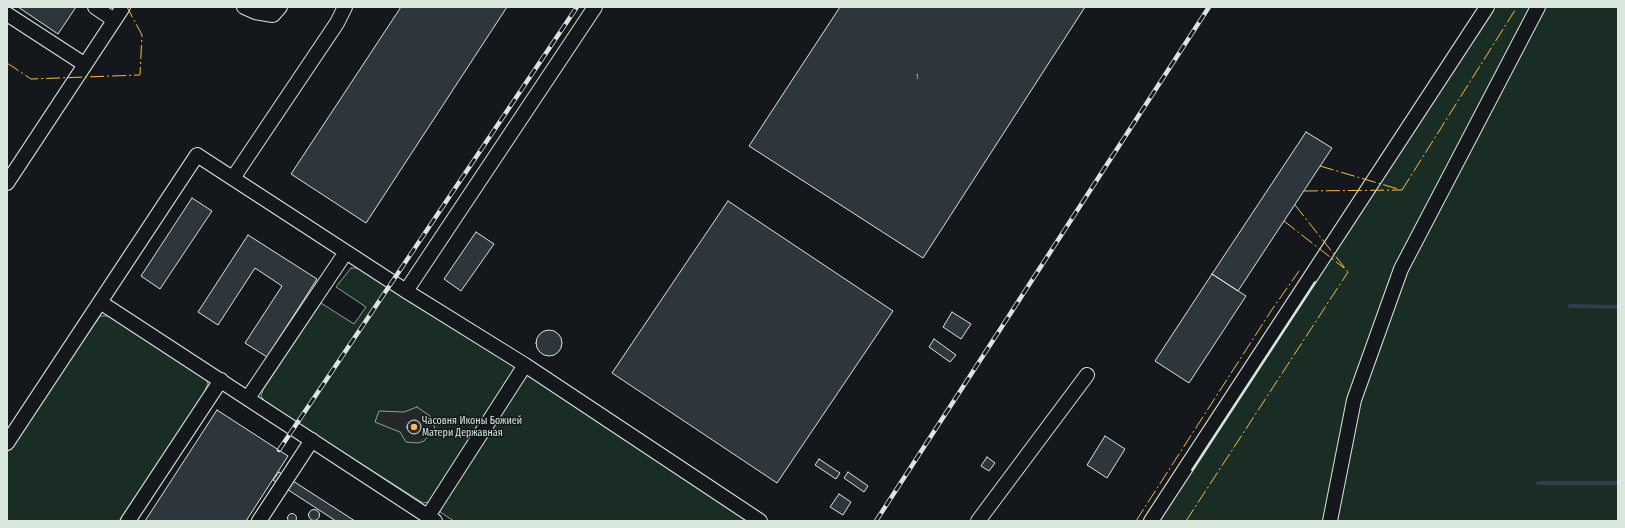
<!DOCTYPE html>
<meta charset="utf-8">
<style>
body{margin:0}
#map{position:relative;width:1625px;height:528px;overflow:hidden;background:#14181c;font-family:"Fira Sans Condensed",sans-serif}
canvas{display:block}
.frame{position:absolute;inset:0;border:8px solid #d8e6dc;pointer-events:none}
</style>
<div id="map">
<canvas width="1625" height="528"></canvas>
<div class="frame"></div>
</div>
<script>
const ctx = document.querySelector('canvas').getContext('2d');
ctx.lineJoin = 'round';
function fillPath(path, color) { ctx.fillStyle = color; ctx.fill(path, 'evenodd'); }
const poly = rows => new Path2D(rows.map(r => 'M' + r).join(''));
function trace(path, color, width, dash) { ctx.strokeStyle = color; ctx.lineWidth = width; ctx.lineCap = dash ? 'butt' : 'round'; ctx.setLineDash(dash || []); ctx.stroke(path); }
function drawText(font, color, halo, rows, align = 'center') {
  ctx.font = font + ' "Fira Sans Condensed",sans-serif'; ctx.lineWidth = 3; ctx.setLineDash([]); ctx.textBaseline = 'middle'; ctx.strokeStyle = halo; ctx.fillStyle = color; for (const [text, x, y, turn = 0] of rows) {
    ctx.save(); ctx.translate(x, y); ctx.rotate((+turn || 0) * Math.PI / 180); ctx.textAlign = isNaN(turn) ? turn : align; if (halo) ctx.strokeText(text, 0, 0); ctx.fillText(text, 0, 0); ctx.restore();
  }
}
const green = poly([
 [1493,7,1618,7,1618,521,1158,521,1493,7],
 [351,268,358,268,514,367,515,371,429,502,423,503,266,403,261,396,263,390,321,303,354,324,366,307,336,287,351,268],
 [100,316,113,316,203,376,208,383,203,395,119,521,7,521,7,453,100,316],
 [529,375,750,521,454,521,440,512,440,507,526,376,529,375]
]);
fillPath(green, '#1a2d24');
trace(green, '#939e99', 1);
const parking = poly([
 [417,407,430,416,435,428,424,441,418,443,406,442,400,432,375,422,379,411,404,412,417,407]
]);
fillPath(parking, '#24282b');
trace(parking, '#939e99', 1);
trace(poly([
 [1570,306,1618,307],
 [1538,483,1618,483]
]), '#2f3f4d', 4);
const building = poly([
 [18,7,76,7,58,34,18,7],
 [401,7,507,7,366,223,291,174,401,7],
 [840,7,1085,7,923,258,749,146,840,7],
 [1306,132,1332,148,1238,291,1212,274,1306,132],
 [192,198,212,211,160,289,141,276,192,198],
 [728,201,893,311,777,483,612,373,728,201],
 [476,232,494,244,461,291,444,279,476,232],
 [248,235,317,279,267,357,245,343,282,286,255,268,218,325,198,312,248,235],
 [1212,274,1246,296,1189,383,1155,361,1212,274],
 [952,312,971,324,961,339,943,327,952,312],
 '536 343a13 13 0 1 1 26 0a13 13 0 1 1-26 0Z',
 [934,339,956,355,950,362,929,347,934,339],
 [217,410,288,456,246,521,145,521,217,410],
 '407 427a7 7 0 1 1 14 0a7 7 0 1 1-14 0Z',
 [1105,436,1125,449,1107,478,1087,465,1105,436],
 [987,457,995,463,989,471,981,466,987,457],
 [819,459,840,473,836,479,815,465,819,459],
 [279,472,355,521,336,521,273,480,279,472],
 [848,472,868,486,864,492,844,478,848,472],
 [839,494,851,502,843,515,830,507,839,494],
 '308.5 515a5.5 5.5 0 1 1 11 0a5.5 5.5 0 1 1-11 0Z',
 '287.5 518a4.5 4.5 0 1 1 9 0a4.5 4.5 0 1 1-9 0Z'
]);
fillPath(building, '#2c363c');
trace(building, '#d8e6dc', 1);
const minor = poly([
 [95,7,114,20],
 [244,7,255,12,273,15,280,7],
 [7,14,84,64],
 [233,178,337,23,345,7],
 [7,183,123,7],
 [406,291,595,7],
 [100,302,435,521],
 [248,398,346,252],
 [7,443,197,155,406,291,525,365,760,521],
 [428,516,525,365],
 [128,521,221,380],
 [259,521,312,440],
 [978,521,1087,375],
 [1151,521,1487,7],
 [1330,521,1354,400,1401,269,1538,7]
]);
trace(minor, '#d8e6dc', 16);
trace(minor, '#14181c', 14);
const rail = poly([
 [279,450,577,7],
 [876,521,1209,7]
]);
trace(rail, '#d8e6dc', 4.5);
trace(rail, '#14181c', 3, [9]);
trace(poly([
 [1192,470,1315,282]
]), '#d8e6dc', 2);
trace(poly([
 [7,63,31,79,140,75,142,35,127,7],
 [1320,166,1398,189],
 [1402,190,1517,7],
 [1304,191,1402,190],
 [1295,205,1348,272],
 [1284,221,1344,268],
 [1136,521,1271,311,1299,271],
 [1186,521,1348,272]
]), '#ffb74d', 1, [14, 3, 2, 3]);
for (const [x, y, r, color] of [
 [414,427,4,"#ffb74d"]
]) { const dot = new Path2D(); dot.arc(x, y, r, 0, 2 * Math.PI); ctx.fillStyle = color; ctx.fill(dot); trace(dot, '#14181c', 1.5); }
drawText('8px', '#adbab4', null, [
 ["1",917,77]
]);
drawText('10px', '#d8e6dc', '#14181c', [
 ["Часовня Иконы Божией",422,421],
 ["Матери Державная",422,433]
], 'left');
</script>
